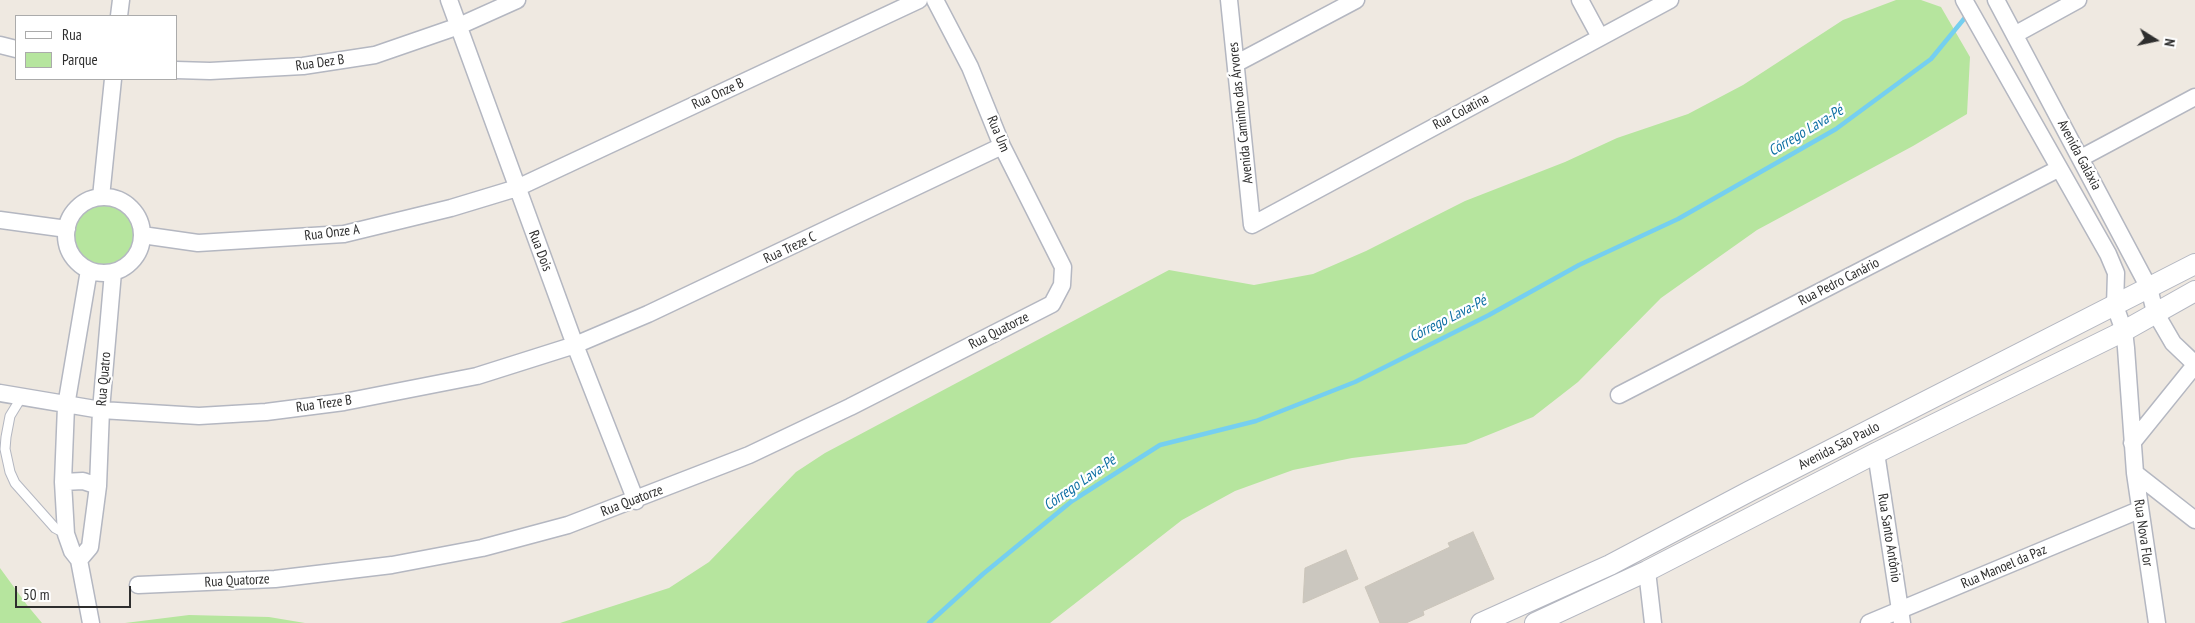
<!DOCTYPE html>
<meta charset="utf-8">
<style>
body{margin:0}
#map{position:relative;width:2195px;height:623px;overflow:hidden;background:#efe9e1;font-family:"PT Sans Narrow",sans-serif}
canvas{display:block}
.legend{position:absolute;left:15px;top:15px;width:162px;height:65px;box-sizing:border-box;background:#fff;border:1px solid #ababab;margin:0;padding:6px 9px;list-style:none;font-size:15px;color:#2e2e2e}
.legend li{display:flex;align-items:center;gap:10px;height:25px}
.legend b{width:25px;border:1px solid #ababab}
.north{position:absolute;left:2130px;top:15px;width:50px;height:50px;-webkit-text-stroke:4px #fff;paint-order:stroke;rotate:100deg;font-size:14px;font-weight:700;line-height:20px;text-align:center;color:#2e2e2e}
.north::after{content:'';display:block;margin:auto;width:18px;height:22px;background:#2e2e2e;clip-path:polygon(50% 0,100% 100%,50% 72%,0 100%)}
.scale{position:absolute;left:15px;top:586px;width:116px;height:22px;box-sizing:border-box;border:2px solid #2e2e2e;border-top:0;padding-left:6px;font-size:15px;line-height:18px;white-space:nowrap;color:#2e2e2e;-webkit-text-stroke:4px #fff;paint-order:stroke}
</style>
<div id="map">
<canvas width="2195" height="623"></canvas>
<ul class="legend">
<li><b style="height:6px;background:#fff"></b>Rua</li>
<li><b style="height:14px;background:#b6e59e"></b>Parque</li>
</ul>
<div class="north">N</div>
<div class="scale">50 m</div>
</div>
<script>
const ctx = document.querySelector('canvas').getContext('2d');
ctx.lineJoin = 'round';
function fillPath(path, color) { ctx.fillStyle = color; ctx.fill(path, 'evenodd'); }
const poly = rows => new Path2D(rows.map(r => 'M' + r).join(''));
function trace(path, color, width, dash) { ctx.strokeStyle = color; ctx.lineWidth = width; ctx.lineCap = dash ? 'butt' : 'round'; ctx.setLineDash(dash || []); ctx.stroke(path); }
function drawText(font, color, halo, rows, align = 'center') {
  ctx.font = font + ' "PT Sans Narrow",sans-serif'; ctx.lineWidth = 4.5; ctx.setLineDash([]); ctx.textBaseline = 'middle'; ctx.strokeStyle = halo; ctx.fillStyle = color; for (const [text, x, y, turn = 0] of rows) {
    ctx.save(); ctx.translate(x, y); ctx.rotate((+turn || 0) * Math.PI / 180); ctx.textAlign = isNaN(turn) ? turn : align; if (halo) ctx.strokeText(text, 0, 0); ctx.fillText(text, 0, 0); ctx.restore();
  }
}
fillPath(poly([
 [1896,0,1921,0,1941,7,1970,57,1967,114,1913,146,1757,230,1661,298,1578,382,1533,417,1466,444,1352,458,1293,470,1235,491,1182,520,1050,623,560,623,669,588,709,562,796,472,825,453,1169,270,1254,285,1313,274,1366,251,1465,201,1565,162,1617,138,1688,114,1743,85,1843,20],
 '74 235a30 30 0 1 1 60 0a30 30 0 1 1-60 0Z',
 [0,568,27,605,42,623,0,623],
 [189,615,269,617,305,623,125,623]
]), '#b6e59e');
trace(poly([
 [929,623,983,574,1072,501,1160,445,1256,421,1355,382,1489,315,1579,265,1678,219,1836,129,1931,59,1968,14]
]), '#75cff0', 4.5);
const building = poly([
 [1473,532,1494,579,1423,611,1424,615,1406,623,1380,623,1365,587,1450,547,1448,543,1473,532],
 [1346,550,1358,579,1303,603,1305,568,1346,550]
]);
fillPath(building, '#cbc7bf');
trace(building, '#cbc5ba', 1);
const service = poly([
 [21,398,10,416,6,437,5,449,10,472,15,483,55,528,66,534]
]);
const minor = poly([
 [449,0,575,345,636,501],
 [1229,0,1252,225,1670,0],
 [1580,0,1600,37],
 [1964,0,2108,254,2116,273,2115,306,2124,331,2126,348,2135,473,2157,623],
 [1996,0,2149,288,2155,312,2173,343,2195,364],
 [119,16,121,0],
 [2016,34,2078,0],
 [0,45,16,49],
 [1237,63,1356,0],
 [176,70,210,71,303,66,375,55,459,26,517,0],
 [2081,158,2195,97],
 [101,197,113,79],
 '66 235a38 38 0 1 1 76 0a38 38 0 1 1-76 0Z',
 [0,220,67,229],
 [142,235,198,243,344,234,451,208,517,188,919,0],
 [89,270,66,406,63,482,66,534,72,551,79,560,91,623],
 [0,393,101,410,199,416,266,412,344,402,477,376,575,345,648,314,1002,146],
 [1619,395,2058,169],
 [2132,443,2195,365],
 [1876,453,1902,623],
 [2135,473,2195,520],
 [63,482,83,481,98,486],
 [79,560,90,547,98,486,101,410,113,272],
 [1647,571,1653,623],
 [138,585,275,579,392,565,482,548,568,525,749,455,850,407,1052,304,1062,285,1063,267,1002,146,970,67,935,0],
 [1869,623,2139,510]
]);
const tertiary = poly([
 [1481,623,1610,565,1750,491,2195,264],
 [1535,623,1647,571,1876,453,2124,331,2195,291]
]);
trace(service, '#b4b7c1', 11);
trace(minor, '#b4b7c1', 19);
trace(tertiary, '#b4b7c1', 22);
trace(service, '#fff', 9);
trace(minor, '#fff', 16);
trace(tertiary, '#fff', 20);
drawText('14px', '#2e2e2e', '#fff', [
 ["Rua Dez B",320,63,-8],
 ["Rua Onze B",718,94,-25],
 ["Rua Colatina",1461,112,-28],
 ["Avenida Caminho das Árvores",1241,113,-96],
 ["Rua Um",998,134,67],
 ["Avenida Galáxia",2079,155,62],
 ["Rua Onze A",332,233,-7],
 ["Rua Treze C",790,248,-25],
 ["Rua Dois",540,251,69],
 ["Rua Pedro Canário",1839,282,-27],
 ["Rua Quatorze",999,331,-27],
 ["Rua Quatro",104,379,-85],
 ["Rua Treze B",324,404,-8],
 ["Avenida São Paulo",1839,446,-27],
 ["Rua Quatorze",632,501,-21],
 ["Rua Nova Flor",2143,533,82],
 ["Rua Santo Antônio",1889,538,81],
 ["Rua Manoel da Paz",2004,567,-23],
 ["Rua Quatorze",237,581,-3]
]);
drawText('italic 15px', '#0d6fa3', '#fff', [
 ["Córrego Lava-Pé",1806,131,-31],
 ["Córrego Lava-Pé",1448,319,-27],
 ["Córrego Lava-Pé",1080,483,-35]
]);
</script>
